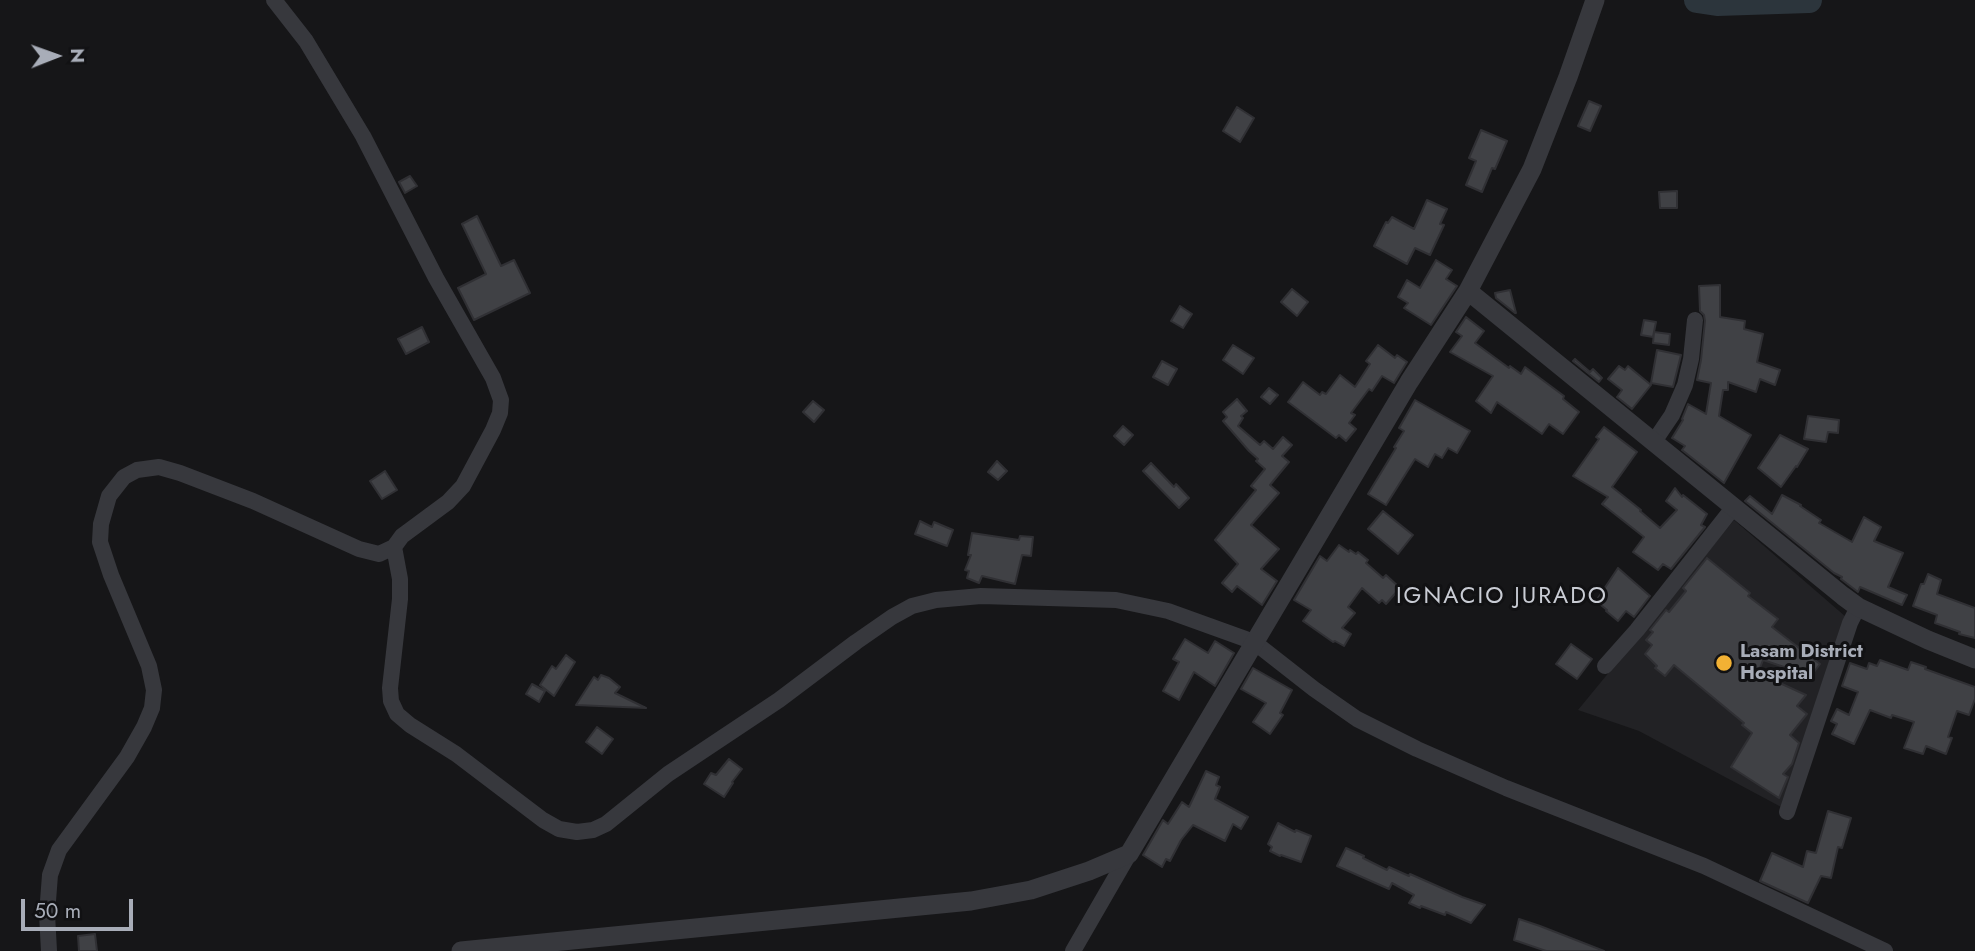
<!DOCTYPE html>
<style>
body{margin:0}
#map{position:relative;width:1975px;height:951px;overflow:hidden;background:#161618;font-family:Jost,sans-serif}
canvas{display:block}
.north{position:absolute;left:21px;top:21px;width:70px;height:70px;-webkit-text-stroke:5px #111113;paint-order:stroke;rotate:89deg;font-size:19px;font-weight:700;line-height:28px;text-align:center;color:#a8adb8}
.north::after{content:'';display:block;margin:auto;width:24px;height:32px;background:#a8adb8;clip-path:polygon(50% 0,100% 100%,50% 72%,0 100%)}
.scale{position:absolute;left:21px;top:899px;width:112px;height:32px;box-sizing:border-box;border:4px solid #a8adb8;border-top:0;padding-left:9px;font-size:21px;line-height:24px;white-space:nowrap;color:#a8adb8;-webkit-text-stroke:5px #111113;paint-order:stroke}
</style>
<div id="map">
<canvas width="1975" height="951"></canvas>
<div class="north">N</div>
<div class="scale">50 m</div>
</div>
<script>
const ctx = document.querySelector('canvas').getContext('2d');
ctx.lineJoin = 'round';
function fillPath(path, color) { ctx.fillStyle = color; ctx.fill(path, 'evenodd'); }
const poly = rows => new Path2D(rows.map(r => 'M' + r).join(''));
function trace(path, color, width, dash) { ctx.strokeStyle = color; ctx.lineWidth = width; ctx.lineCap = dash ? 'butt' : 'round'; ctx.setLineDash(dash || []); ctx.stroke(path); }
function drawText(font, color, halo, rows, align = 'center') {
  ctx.font = font + ' Jost,sans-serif'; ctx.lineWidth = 6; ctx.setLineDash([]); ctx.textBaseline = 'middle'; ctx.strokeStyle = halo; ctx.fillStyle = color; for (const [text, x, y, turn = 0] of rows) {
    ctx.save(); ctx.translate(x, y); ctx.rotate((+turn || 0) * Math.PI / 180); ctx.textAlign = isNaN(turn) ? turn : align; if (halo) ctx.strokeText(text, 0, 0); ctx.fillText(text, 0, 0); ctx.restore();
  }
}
fillPath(poly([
 [1734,520,1846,617,1783,808,1639,731,1578,710]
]), '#222225');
trace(poly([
 [1697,0,1717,3,1809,0]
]), '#2c353c', 26);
const building = poly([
 [1589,101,1601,106,1590,131,1578,126,1589,101],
 [1237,107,1254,118,1240,142,1223,131,1237,107],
 [1481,130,1507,141,1495,169,1492,168,1482,192,1466,185,1476,161,1469,158,1481,130],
 [410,176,417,186,405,193,399,182,410,176],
 [1677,191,1677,208,1660,208,1659,192,1677,191],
 [1427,200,1447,209,1440,224,1444,225,1430,255,1415,248,1407,264,1374,246,1386,222,1388,223,1392,217,1414,229,1427,200],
 [477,216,501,266,514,260,530,293,474,320,458,288,486,274,462,224,477,216],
 [1436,260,1452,270,1446,279,1457,286,1431,325,1404,308,1408,303,1398,297,1407,280,1420,288,1436,260],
 [1720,285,1720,317,1745,321,1744,329,1763,334,1757,362,1780,370,1775,385,1760,379,1756,392,1728,382,1728,390,1723,390,1719,416,1751,435,1724,483,1682,450,1685,446,1672,438,1683,420,1682,419,1688,404,1706,414,1711,383,1697,380,1701,360,1705,321,1704,315,1700,311,1699,286,1720,285],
 [1292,289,1308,302,1297,316,1281,302,1292,289],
 [1510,290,1516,313,1515,313,1496,298,1495,293,1510,290],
 [1180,306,1192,314,1183,328,1171,321,1180,306],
 [1466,317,1484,331,1475,343,1509,368,1510,366,1521,374,1525,367,1564,396,1563,399,1579,412,1563,434,1549,424,1542,434,1497,402,1491,413,1476,401,1493,376,1450,352,1462,336,1456,332,1466,317],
 [1644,320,1656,322,1653,337,1641,335,1644,320],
 [422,327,429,342,406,354,398,339,422,327],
 [1654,332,1670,334,1669,345,1653,343,1654,332],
 [1233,345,1254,358,1243,374,1223,360,1233,345],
 [1378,345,1395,358,1397,355,1407,362,1394,383,1382,376,1372,391,1369,389,1351,413,1355,415,1349,423,1356,429,1346,441,1339,435,1336,438,1288,402,1303,382,1320,395,1322,392,1326,394,1340,375,1355,387,1370,364,1366,361,1378,345],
 [1657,350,1681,355,1673,387,1651,383,1657,350],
 [1575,359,1590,372,1593,369,1602,378,1599,382,1573,361,1575,359],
 [1162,361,1177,369,1168,385,1153,377,1162,361],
 [1619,366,1625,370,1628,366,1651,385,1632,409,1617,397,1622,390,1608,379,1619,366],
 [1269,388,1278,395,1270,404,1261,397,1269,388],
 [1237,399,1247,411,1241,416,1243,418,1238,426,1260,445,1264,441,1273,449,1283,437,1292,445,1282,456,1289,462,1270,485,1279,493,1251,525,1279,549,1261,569,1277,581,1262,605,1237,586,1232,592,1222,583,1238,564,1215,540,1256,490,1251,486,1265,469,1256,461,1258,459,1249,451,1223,421,1227,417,1223,412,1237,399],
 [1415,400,1470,431,1457,453,1448,448,1442,458,1435,454,1428,467,1415,459,1386,505,1368,494,1396,448,1394,447,1404,431,1399,428,1415,400],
 [813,401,824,410,814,422,803,412,813,401],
 [1808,416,1839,420,1838,433,1828,432,1826,442,1804,439,1808,416],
 [1123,426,1133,435,1124,445,1114,436,1123,426],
 [1604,427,1637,452,1612,487,1641,510,1640,511,1660,528,1677,510,1666,501,1675,488,1682,497,1683,495,1707,514,1701,525,1705,527,1671,569,1663,564,1658,570,1633,552,1644,537,1602,504,1608,497,1573,476,1599,439,1596,437,1604,427],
 [1780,435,1808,449,1797,467,1796,466,1781,487,1758,468,1780,435],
 [997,461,1007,471,998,480,988,472,997,461],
 [1151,463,1174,487,1176,484,1189,498,1179,508,1143,471,1151,463],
 [385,471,397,490,382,499,370,481,385,471],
 [1782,495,1801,505,1800,506,1821,520,1819,523,1852,542,1864,517,1881,527,1874,541,1903,553,1888,587,1907,595,1902,605,1860,587,1858,592,1841,579,1842,577,1834,573,1745,501,1750,496,1772,514,1782,495],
 [1383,511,1413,535,1398,554,1368,529,1383,511],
 [920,521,932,527,934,522,953,530,947,546,915,534,920,521],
 [972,533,1019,540,1020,536,1033,537,1031,556,1022,555,1015,584,982,576,979,583,967,578,969,571,965,570,971,555,968,555,972,533],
 [1339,545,1349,552,1350,550,1356,554,1358,552,1368,560,1366,563,1383,578,1386,575,1400,588,1386,604,1382,600,1379,603,1362,588,1348,607,1355,613,1342,628,1351,634,1344,646,1335,641,1333,642,1303,621,1311,610,1294,600,1320,556,1327,561,1339,545],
 [1707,558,1750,593,1748,596,1778,619,1772,627,1820,664,1811,676,1763,660,1758,673,1806,695,1797,706,1807,714,1790,735,1799,743,1792,764,1783,774,1788,777,1779,798,1731,767,1752,733,1742,725,1744,723,1674,665,1665,676,1655,668,1657,666,1645,654,1652,645,1646,640,1653,632,1650,630,1666,610,1669,612,1686,591,1683,588,1707,558],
 [1618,568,1650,596,1634,617,1626,611,1618,621,1606,611,1607,610,1596,601,1618,568],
 [1928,574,1941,580,1937,594,1975,608,1975,638,1959,634,1960,632,1935,623,1937,615,1913,606,1921,584,1924,584,1928,574],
 [1185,639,1208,653,1215,641,1234,653,1215,686,1194,672,1179,700,1163,691,1179,662,1173,659,1185,639],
 [1571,644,1592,659,1577,679,1556,664,1571,644],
 [566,655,575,662,554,696,540,685,552,666,556,669,566,655],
 [1880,660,1908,670,1911,662,1926,667,1925,669,1975,687,1975,699,1969,715,1957,711,1948,737,1952,738,1946,754,1926,746,1923,754,1904,748,1914,722,1892,715,1891,718,1870,710,1854,744,1832,734,1837,724,1831,721,1837,709,1849,715,1858,692,1842,686,1850,663,1867,669,1869,663,1877,666,1880,660],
 [1253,668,1292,690,1280,713,1283,715,1270,734,1253,722,1266,703,1241,689,1253,668],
 [601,675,609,678,620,687,615,693,646,708,576,705,594,677,598,680,601,675],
 [532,684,545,691,539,702,526,694,532,684],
 [597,727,613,739,602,754,586,742,597,727],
 [729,759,742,769,732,782,733,783,724,797,704,784,711,773,716,775,729,759],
 [1206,771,1219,777,1216,785,1220,787,1215,799,1248,817,1241,829,1233,824,1225,841,1193,825,1181,840,1170,861,1166,859,1162,867,1143,855,1163,820,1168,824,1182,802,1189,807,1206,771],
 [1828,811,1851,818,1842,848,1838,847,1831,878,1821,876,1808,903,1760,881,1772,853,1803,867,1807,851,1816,853,1828,811],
 [1278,823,1295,832,1296,830,1311,836,1301,862,1281,855,1280,856,1270,851,1272,847,1268,844,1278,823],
 [1346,848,1364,856,1363,858,1387,870,1389,867,1409,876,1410,874,1462,897,1485,905,1471,923,1446,912,1445,915,1421,906,1420,908,1409,903,1414,895,1392,883,1389,889,1337,866,1346,848],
 [1519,919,1540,926,1604,951,1546,951,1514,940,1519,919],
 [95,934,97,951,79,951,78,936,95,934]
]);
fillPath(building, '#404145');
trace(building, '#303034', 2);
trace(poly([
 [1653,443,1672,415,1685,385,1691,359,1695,320],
 [394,547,400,579,400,599,390,688,391,701,397,714,410,725,456,754,543,820,559,829,577,832,593,830,606,824,668,774,779,700,856,642,892,617,912,606,936,600,981,596,1116,600,1168,611,1254,642,1314,689,1357,719,1417,749,1506,788,1704,866,1885,951],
 [1605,666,1637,630,1733,508],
 [1787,812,1850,623,1858,607],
 [49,951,47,914,50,875,59,850,127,757,144,727,152,708,154,690,149,666,111,575,100,542,101,524,109,496,124,477,137,470,159,467,180,473,253,501,359,549,379,554,394,547,402,536,448,502,463,486,493,430,500,413,501,400,493,378,436,278,363,136,306,41,274,0],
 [1073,951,1129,854]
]), '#37383d', 16);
trace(poly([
 [1595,0,1568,77,1532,169,1468,291,1843,596,1858,607,1928,640,1975,659],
 [461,951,971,901,1031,890,1089,871,1129,854,1409,382,1468,291]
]), '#37383d', 19);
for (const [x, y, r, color] of [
 [1724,663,9,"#f2b134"]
]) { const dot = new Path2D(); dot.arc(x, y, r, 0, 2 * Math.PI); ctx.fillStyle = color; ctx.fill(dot); trace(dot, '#111113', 2.5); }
drawText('bold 19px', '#a8adb8', '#111113', [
 ["Lasam District",1740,652],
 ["Hospital",1740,674]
], 'left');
ctx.letterSpacing = '2px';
drawText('23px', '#c9ccd4', '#111113', [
 ["IGNACIO JURADO",1502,597]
]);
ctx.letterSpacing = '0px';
</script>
